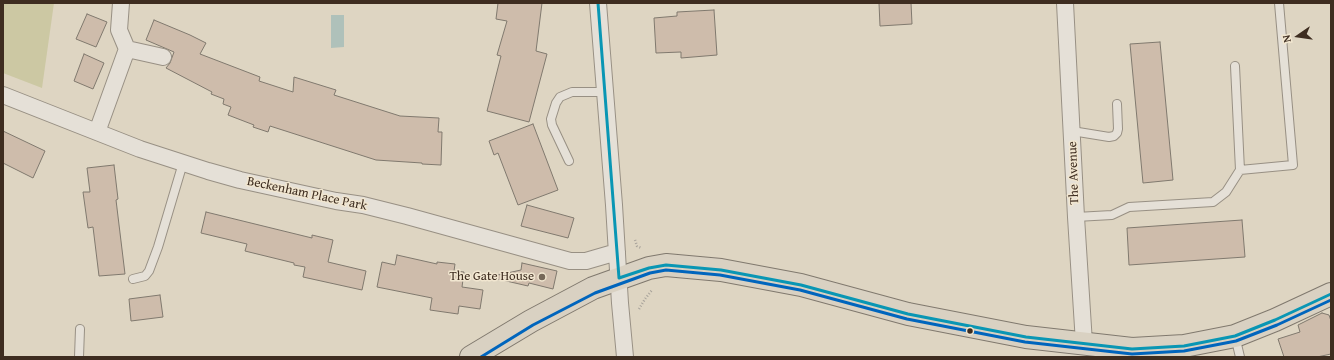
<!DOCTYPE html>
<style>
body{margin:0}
#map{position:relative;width:1334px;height:360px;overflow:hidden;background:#ded5c2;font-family:"Gentium Book Plus",serif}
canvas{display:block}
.frame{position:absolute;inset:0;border:4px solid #3e2d20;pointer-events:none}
.north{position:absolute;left:1278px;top:16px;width:40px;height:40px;-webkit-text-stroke:3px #f1e6d0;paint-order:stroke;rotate:257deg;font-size:11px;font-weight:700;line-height:16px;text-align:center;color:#3e2d20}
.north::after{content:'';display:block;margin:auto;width:14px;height:18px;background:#3e2d20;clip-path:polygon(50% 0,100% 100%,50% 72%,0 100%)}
</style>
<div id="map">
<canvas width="1334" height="360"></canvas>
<div class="frame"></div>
<div class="north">N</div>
</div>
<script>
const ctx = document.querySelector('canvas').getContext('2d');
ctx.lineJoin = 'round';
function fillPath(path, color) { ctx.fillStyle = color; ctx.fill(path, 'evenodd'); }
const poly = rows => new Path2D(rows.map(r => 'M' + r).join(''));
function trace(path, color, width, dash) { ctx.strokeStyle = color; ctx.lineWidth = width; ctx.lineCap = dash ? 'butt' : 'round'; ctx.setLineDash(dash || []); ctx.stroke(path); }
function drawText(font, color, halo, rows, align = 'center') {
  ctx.font = font + ' "Gentium Book Plus",serif'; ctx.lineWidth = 3; ctx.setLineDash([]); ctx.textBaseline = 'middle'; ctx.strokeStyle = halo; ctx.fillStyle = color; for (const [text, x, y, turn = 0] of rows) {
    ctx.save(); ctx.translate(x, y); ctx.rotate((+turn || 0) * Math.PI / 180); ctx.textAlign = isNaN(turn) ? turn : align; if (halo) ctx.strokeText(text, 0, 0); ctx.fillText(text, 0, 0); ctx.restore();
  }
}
fillPath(poly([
 [3,3,54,3,42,88,3,73]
]), '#ccc8a3');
fillPath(poly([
 [331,15,344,15,344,47,331,48]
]), '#afc1ba');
const building = poly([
 [498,3,542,3,536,51,547,54,529,122,487,111,501,56,497,55,507,21,496,19,498,3],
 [879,3,911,3,912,24,880,26,879,3],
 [714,10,717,55,681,58,681,52,656,53,654,18,677,16,677,12,714,10],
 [87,14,107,22,96,47,76,39,87,14],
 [154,20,190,35,206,43,200,54,260,77,259,81,293,92,294,77,336,90,334,95,400,116,439,118,438,132,442,132,441,165,422,164,422,163,376,160,270,126,268,132,253,127,254,125,228,115,231,107,223,104,224,99,211,94,212,92,166,68,170,63,174,52,146,40,154,20],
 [1160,42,1173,180,1143,183,1130,44,1160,42],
 [84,54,104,63,93,89,74,81,84,54],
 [533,124,558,190,518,205,498,153,494,155,489,141,533,124],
 [3,131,45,151,33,178,3,163,3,131],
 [114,165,118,199,116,200,125,274,99,276,93,227,88,228,83,192,90,192,87,168,114,165],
 [527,205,574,218,568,238,521,226,527,205],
 [206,212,312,238,312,235,333,240,328,262,366,271,362,290,303,277,305,267,294,265,294,263,245,251,247,244,201,233,206,212],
 [1242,220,1245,257,1129,265,1127,228,1242,220],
 [397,255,437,264,437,262,455,264,454,271,464,272,462,287,483,290,480,309,459,306,458,314,430,310,432,298,377,287,382,262,395,265,397,255],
 [522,263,557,271,553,289,529,283,528,286,489,277,521,270,522,263],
 [160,295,163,317,131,321,129,299,160,295],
 [1322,313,1329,315,1331,321,1331,354,1317,357,1284,357,1278,339,1300,332,1298,325,1322,313]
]);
fillPath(building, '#cebcab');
trace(building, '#80796e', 1);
const service = poly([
 [1235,66,1240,170,1293,165,1279,3],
 [1072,131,1109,137,1114,136,1117,133,1118,129,1117,104],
 [569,161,552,125,551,119,556,103,560,97,572,92,605,92],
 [1076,217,1112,215,1129,207,1213,202,1226,192,1240,170],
 [133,279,145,276,149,271,158,247,183,163],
 [1235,336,1240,357],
 [79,357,80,329]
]);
const minor = poly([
 [598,3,614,205,620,303,625,357],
 [1065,3,1076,217,1084,343],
 [127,49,163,57],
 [3,95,140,149,208,171,240,180,336,201,363,205,407,216,570,261,586,261,617,252],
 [97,132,127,49,119,30,121,3]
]);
const primary = poly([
 [471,357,531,321,593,288,649,268,666,265,721,270,801,285,908,314,1026,337,1132,349,1184,346,1235,336,1275,320,1331,294]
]);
trace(service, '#989084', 10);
trace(minor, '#989084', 18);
trace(primary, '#80796e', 24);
trace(poly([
 [635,240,637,246,641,248],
 [639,309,645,299,652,290]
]), '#a8a39b', 2.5, [1, 2]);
trace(service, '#e5e0d7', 8);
trace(minor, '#e5e0d7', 16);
trace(primary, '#d9d1c2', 22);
trace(poly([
 [598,3,619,278],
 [619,278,649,268,666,265,721,270,801,285,908,314,1026,337,1132,349,1184,346,1235,336,1275,320,1331,294]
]), '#0996b4', 3);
trace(poly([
 [481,357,533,325,595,293,650,273,666,270,720,275,800,290,907,319,1025,342,1132,354,1184,351,1236,341,1277,325,1331,300]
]), '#0065bd', 3);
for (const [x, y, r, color] of [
 [542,277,4,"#766859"],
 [970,331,3.5,"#3e2d20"]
]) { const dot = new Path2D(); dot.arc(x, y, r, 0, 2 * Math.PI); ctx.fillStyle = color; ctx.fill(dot); trace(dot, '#f1e6d0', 1.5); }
drawText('13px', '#3e2d20', '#f1e6d0', [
 ["The Avenue",1074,173,-92],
 ["Beckenham Place Park",307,194,12]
]);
drawText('13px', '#3e2d20', '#f1e6d0', [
 ["The Gate House",534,277]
], 'right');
</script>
